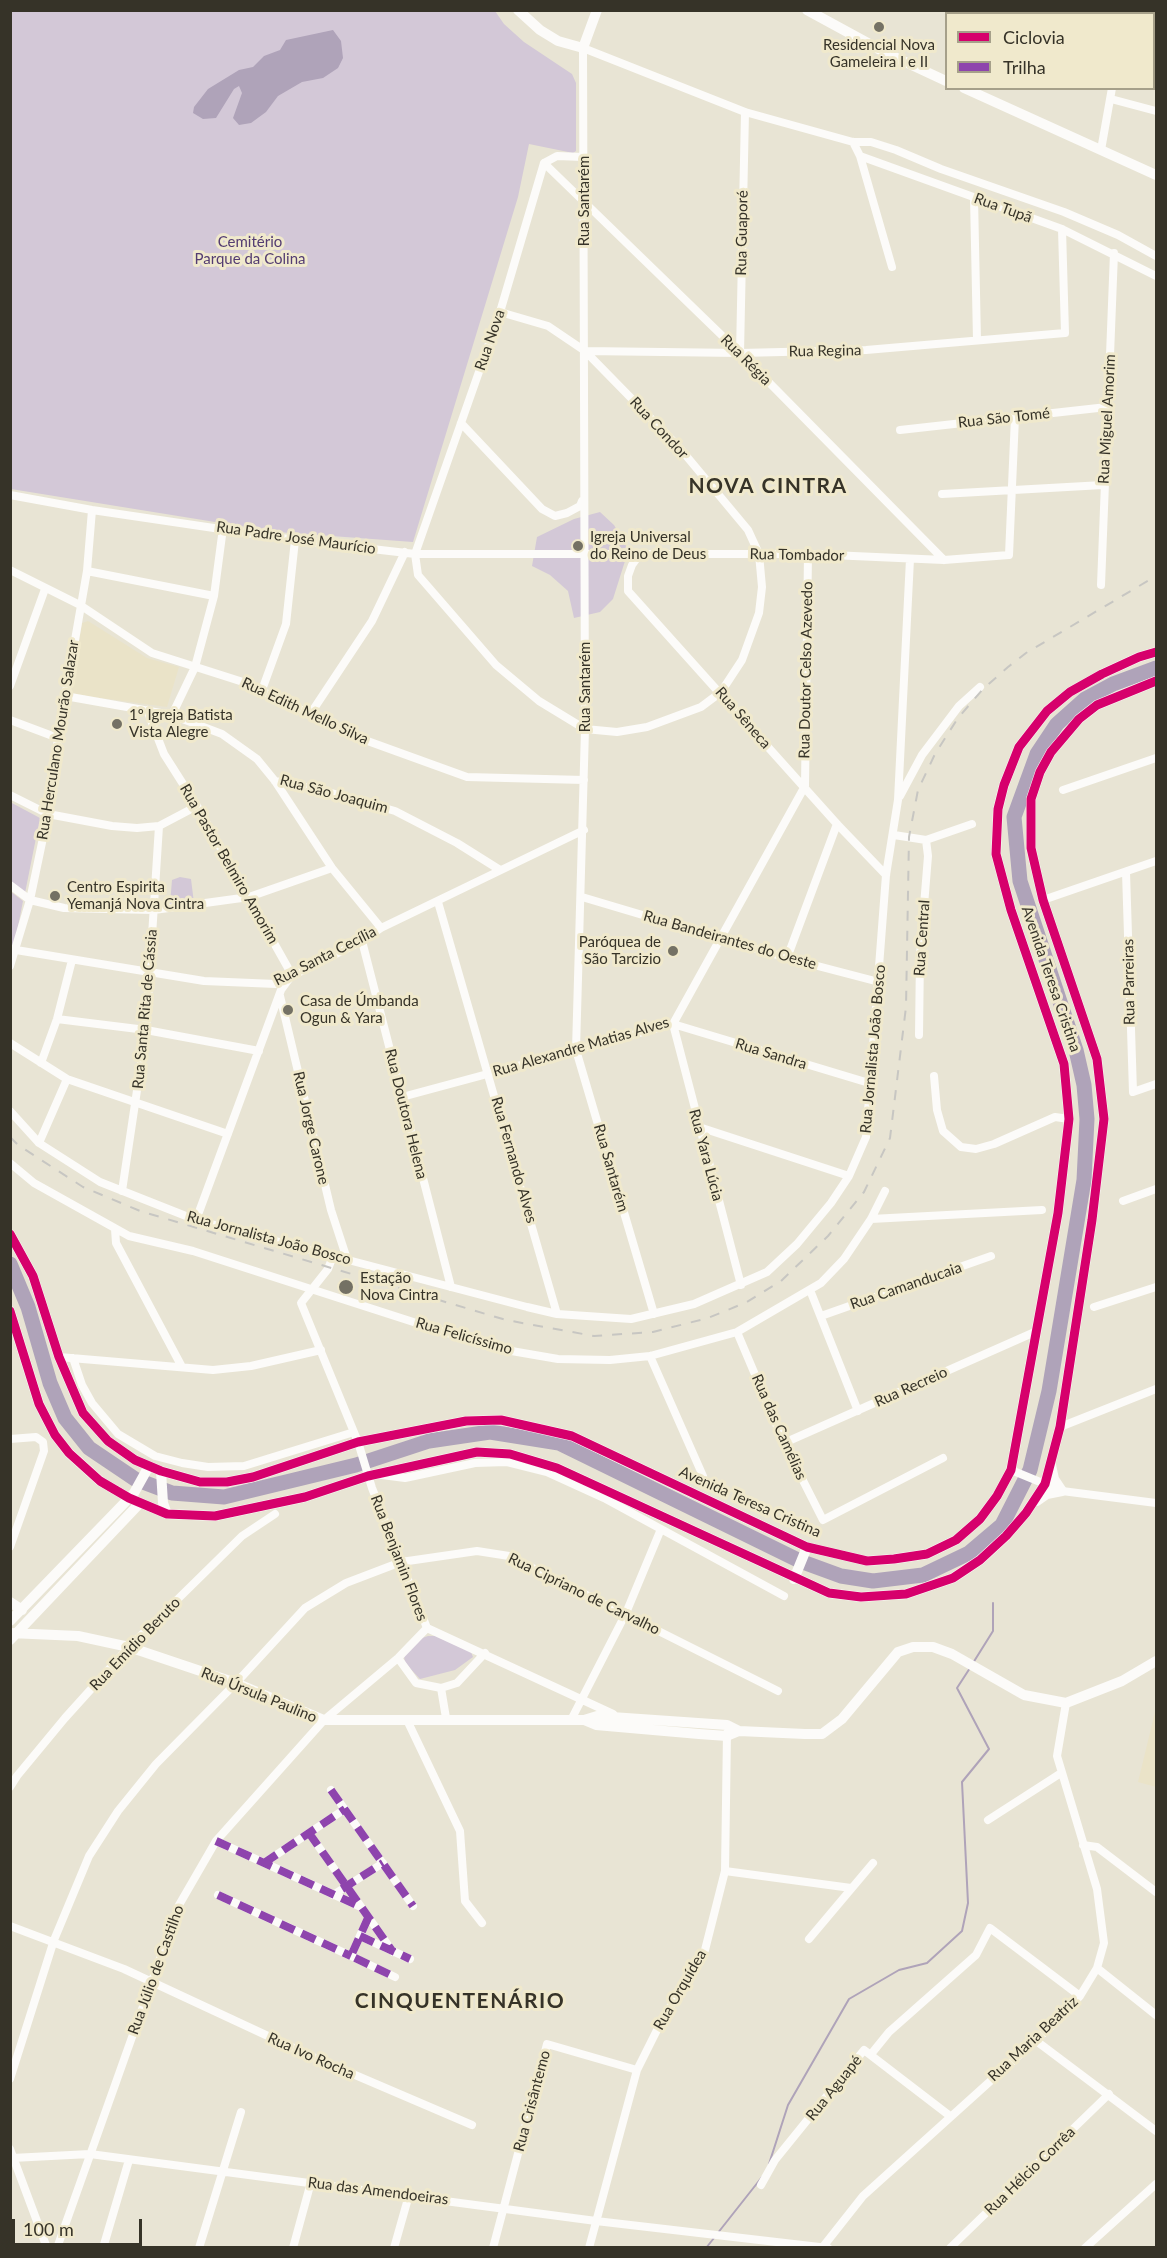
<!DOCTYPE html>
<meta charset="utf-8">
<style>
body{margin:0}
#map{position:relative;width:1167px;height:2258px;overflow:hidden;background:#e8e4d4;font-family:Lato,sans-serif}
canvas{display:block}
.frame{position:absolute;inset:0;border:12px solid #363328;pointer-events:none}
.legend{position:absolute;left:945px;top:12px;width:210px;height:78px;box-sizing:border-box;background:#f0e9cc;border:2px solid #a6a08a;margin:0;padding:8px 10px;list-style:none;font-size:18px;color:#363328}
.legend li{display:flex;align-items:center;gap:12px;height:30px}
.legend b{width:30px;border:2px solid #a6a08a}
.scale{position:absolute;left:12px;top:2219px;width:130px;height:27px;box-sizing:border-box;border:3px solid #363328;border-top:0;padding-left:8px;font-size:18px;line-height:21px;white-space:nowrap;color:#363328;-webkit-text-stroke:4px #f0e9cc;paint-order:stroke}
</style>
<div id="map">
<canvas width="1167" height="2258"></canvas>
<div class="frame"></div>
<ul class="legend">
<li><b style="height:8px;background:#d6006c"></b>Ciclovia</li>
<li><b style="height:8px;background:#8e44ad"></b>Trilha</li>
</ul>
<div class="scale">100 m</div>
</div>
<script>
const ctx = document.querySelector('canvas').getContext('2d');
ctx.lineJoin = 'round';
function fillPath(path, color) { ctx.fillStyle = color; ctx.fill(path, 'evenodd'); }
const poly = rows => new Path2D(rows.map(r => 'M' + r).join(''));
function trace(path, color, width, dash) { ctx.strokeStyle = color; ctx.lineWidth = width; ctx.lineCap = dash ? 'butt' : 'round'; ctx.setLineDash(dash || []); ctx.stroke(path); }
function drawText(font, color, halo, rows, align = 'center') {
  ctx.font = font + ' Lato,sans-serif'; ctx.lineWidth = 6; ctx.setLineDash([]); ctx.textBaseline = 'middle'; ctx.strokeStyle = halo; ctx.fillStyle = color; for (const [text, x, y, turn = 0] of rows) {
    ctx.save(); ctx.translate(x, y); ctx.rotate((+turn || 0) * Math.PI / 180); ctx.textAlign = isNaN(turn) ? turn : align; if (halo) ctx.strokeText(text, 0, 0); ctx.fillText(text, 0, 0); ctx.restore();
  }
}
fillPath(poly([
 [88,621,147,658,179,667,167,707,71,694,82,623],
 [1156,1708,1156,1787,1138,1782]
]), '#eae3c8');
fillPath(poly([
 [10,11,495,11,504,24,524,42,572,74,576,83,576,151,573,153,529,144,518,197,413,542,277,532,11,489],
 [600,512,614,525,626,546,625,561,613,599,600,612,574,618,568,591,550,575,532,566,537,537,574,519],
 [10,802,40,818,25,893,11,882],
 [180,877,191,879,194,903,170,904,172,880],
 [10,891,23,901,14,947,11,946],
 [428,1636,436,1636,471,1652,473,1657,455,1670,420,1679,405,1663,404,1656,422,1638]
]), '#d3c8d7');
fillPath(poly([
 [333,30,341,41,343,58,338,68,323,78,302,82,278,96,266,112,251,123,239,125,233,118,242,93,239,86,234,89,216,118,203,119,193,113,194,107,208,89,239,70,253,67,264,56,280,50,286,40]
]), '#afa3b9');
trace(poly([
 [973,1663,993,1631,993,1603],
 [769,2164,788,2105,849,1999,899,1970,927,1963,962,1931,968,1903,962,1782,989,1749,957,1688,970,1668],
 [717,2234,762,2177],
 [706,2248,714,2238]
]), '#afa3b9', 2);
trace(poly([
 [10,1264,28,1307,50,1383,65,1418,89,1448,135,1479,172,1493,224,1497,356,1465,429,1441,490,1432,559,1443,800,1561,841,1576,873,1581,923,1575,969,1553,1002,1525,1030,1470,1049,1391,1084,1180,1087,1119,1084,1085,1076,1050,1020,881,1014,817,1037,754,1057,724,1085,699,1113,684,1156,668]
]), '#afa3b9', 15);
trace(poly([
 [1057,14,1057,10],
 [1125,14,1126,10],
 [1154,35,1156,36],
 [1111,99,1156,111],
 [853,142,860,156,1062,229,1156,276],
 [1101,150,1112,88],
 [860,156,892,267],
 [544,163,740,353,944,560],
 [974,197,977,340],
 [500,312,548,326,585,351,678,446,748,530,759,554,762,587,759,613,742,660,721,692,701,707,647,727,617,732,585,729,539,701,496,665,418,575,415,554,500,312,544,163,557,156,583,157],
 [585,351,740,353,866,350,1065,333,1062,229],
 [740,353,745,112],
 [461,423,542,509,555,516,567,513,580,506,582,501],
 [900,430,1107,407],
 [942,494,1103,485],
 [10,495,92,510,295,540,415,554,808,554,944,560,1009,555,1015,417],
 [640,554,632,565,628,576,628,591,837,824,886,875],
 [10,570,80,605,152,653,243,682,362,739,467,777,584,780],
 [87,571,214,596],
 [1101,585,1114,253],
 [10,686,45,589],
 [262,690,286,624,295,540],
 [65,696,172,715,222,734,257,759,275,781,332,868,381,928],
 [147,710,164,754,197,806,292,975,281,990,196,1220],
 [311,713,372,621,405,552],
 [172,715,195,667,214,596,223,528],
 [10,720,58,738],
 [275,781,321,790,395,811,457,843,500,870],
 [1063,790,1156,758],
 [10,795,48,814,112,826,137,828,159,826,197,806],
 [900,796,922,755,959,706,980,687],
 [894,835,926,840,972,824],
 [1126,872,1133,1092,1156,1084],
 [10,885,30,900,64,908,154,910,249,897,332,868],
 [582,897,787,958,879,982],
 [1043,900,1156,861],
 [438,902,557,1314],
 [362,941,451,1287],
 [10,949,204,981,276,984,362,941,381,928,584,830],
 [787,958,837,824],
 [10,966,30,900,48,814,58,738,87,571,92,510],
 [280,996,331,1210,347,1259],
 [57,1019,146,1030,259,1051],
 [673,1024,741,1285],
 [673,1024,869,1083],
 [919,1035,920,955,928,856,926,840],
 [10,1043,67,1079,228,1134],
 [41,1063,57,1019,72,960],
 [934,1076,937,1110,943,1131,961,1147,976,1149,994,1144,1055,1117,1069,1119],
 [402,1097,673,1024,805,786,808,554],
 [10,1111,39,1143,100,1182,196,1220,527,1307,557,1314,631,1319,694,1304,767,1272,797,1244,831,1203,849,1176,866,1137,886,875,898,800,910,559],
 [699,1127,849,1176],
 [39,1143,67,1079],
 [10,1163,34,1183,129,1236,193,1251,494,1348,558,1359,610,1360,650,1356,737,1332,821,1283,844,1259,871,1219,885,1191],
 [122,1191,146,1030,159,826],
 [1123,1201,1156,1189],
 [871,1219,1042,1210],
 [115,1229,116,1243,182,1367],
 [333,1256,328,1269,301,1303,358,1442,372,1488,427,1628],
 [810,1290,858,1411],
 [1094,1307,1156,1287],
 [654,1314,576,1050,585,729,583,48,745,112,853,142,871,142,896,150,941,169,1064,212,1118,235,1156,256],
 [821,1316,991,1256],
 [737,1332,784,1443,823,1520,943,1458],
 [650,1356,703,1476],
 [59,1357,213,1370,251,1366,321,1350],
 [73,1358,82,1385,92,1403,118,1434,155,1456,182,1463,208,1467,244,1466,354,1432],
 [1060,1427,1156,1389],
 [10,1439,36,1437,43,1442,44,1451,10,1547],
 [784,1443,1037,1331],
 [1011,1470,1062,1491,1156,1503],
 [382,1475,405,1478,475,1463,507,1462,547,1472,604,1498,784,1596],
 [427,1628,613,1714],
 [398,1658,416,1683,441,1688,457,1683,485,1653],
 [441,1688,446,1718],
 [407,1720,460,1831,465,1901,482,1923],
 [571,1720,626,1613,661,1529],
 [10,1787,17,1776,65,1718,129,1647,242,1536,275,1514],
 [331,1790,413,1906],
 [988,1820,1061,1773],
 [309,1833,393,1952],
 [216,1841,361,1907],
 [1083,1845,1097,1847,1156,1892],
 [264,1863,345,1809],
 [725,1871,851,1888],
 [218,1895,351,1956],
 [333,1895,383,1863],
 [368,1918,351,1956,395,1977],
 [10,1926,124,1969,313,2057,472,2125],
 [360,1936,410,1959],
 [809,1939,873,1863],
 [1097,1968,1156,2015],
 [1035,2040,1156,2131],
 [872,2053,889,2032,976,1955,990,1928,1080,1996],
 [10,2079,54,1940,89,1856,118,1811,156,1764,236,1683,305,1608,346,1583,401,1562,477,1551,509,1556,778,1691],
 [10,2149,47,2248],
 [12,2158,90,2154,596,2221,828,2248],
 [761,2185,775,2160,864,2050,950,2116],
 [57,2248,179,1905,216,1841,324,1720,398,1658,427,1628],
 [103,2248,129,2160],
 [199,2248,241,2112],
 [293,2248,311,2182],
 [394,2248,409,2195],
 [493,2248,547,2044,637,2070],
 [589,2248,637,2070,662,2020,705,1950,725,1871,727,1733],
 [822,2248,863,2196,1057,2021,1080,1996,1097,1968,1104,1943,1097,1889,1057,1756,1066,1703],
 [950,2248,1109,2094],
 [1085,2248,1156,2184]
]), '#fcfbf9', 8);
trace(poly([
 [518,10,540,30,558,41,583,48,597,10],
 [807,10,886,53,946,81],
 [964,88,1156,175],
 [10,1234,33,1276,59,1357,83,1413,108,1441,135,1460,161,1471,200,1482,227,1482,253,1477,358,1442,466,1421,501,1420,572,1436,807,1547,867,1561,894,1559,927,1554,956,1540,980,1519,997,1496,1011,1470,1058,1213,1069,1119,1064,1064,1011,910,996,854,998,809,1004,785,1019,747,1047,711,1070,692,1102,674,1139,657,1156,652],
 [10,1311,39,1404,55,1435,69,1453,100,1481,129,1498,167,1514,215,1516,305,1497,368,1476,477,1452,510,1454,557,1468,829,1593,861,1597,906,1594,953,1578,980,1560,1006,1536,1026,1513,1045,1484,1060,1427,1092,1220,1104,1119,1097,1059,1043,900,1031,848,1031,799,1040,772,1051,752,1079,719,1097,705,1156,681],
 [161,1471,163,1503,167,1514],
 [1037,1501,1047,1494,1062,1491,1054,1479,1051,1465],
 [794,1579,807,1547],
 [10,1602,22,1610],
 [10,1621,134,1493,149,1466],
 [10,1633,78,1636,129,1647,236,1683,324,1720,584,1720,597,1716,727,1725,739,1731,805,1734,822,1734,842,1719,898,1652,913,1647,933,1647,952,1654,1024,1695,1066,1703,1122,1681,1156,1661],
 [10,1640,140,1503],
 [584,1720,596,1725,699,1734,727,1736,739,1731]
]), '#fcfbf9', 10);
trace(poly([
 [10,1137,18,1145,83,1187,140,1211,506,1320,594,1336,653,1332,708,1318,747,1302,781,1281,828,1236,864,1192,890,1138,906,1007,909,837,918,790,935,754,958,718,983,689,1008,667,1026,653,1156,576]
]), '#c7c6c2', 2, [10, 10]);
trace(poly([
 [331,1790,413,1906],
 [309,1833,393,1952],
 [216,1841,361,1907],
 [264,1863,345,1809],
 [342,1889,383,1863],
 [218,1895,351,1956],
 [368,1918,351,1956,395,1977],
 [360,1936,410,1959]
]), '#8e44ad', 8, [15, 8]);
trace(poly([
 [10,1234,33,1276,59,1357,83,1413,108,1441,135,1460,161,1471,200,1482,227,1482,253,1477,358,1442,466,1421,501,1420,572,1436,807,1547,867,1561,894,1559,927,1554,956,1540,980,1519,997,1496,1011,1470,1058,1213,1069,1119,1064,1064,1011,910,996,854,998,809,1004,785,1019,747,1047,711,1070,692,1102,674,1139,657,1156,652],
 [10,1311,39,1404,55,1435,69,1453,100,1481,129,1498,167,1514,215,1516,305,1497,368,1476,477,1452,510,1454,557,1468,829,1593,861,1597,906,1594,953,1578,980,1560,1006,1536,1026,1513,1045,1484,1060,1427,1092,1220,1104,1119,1097,1059,1043,900,1031,848,1031,799,1040,772,1051,752,1079,719,1097,705,1156,681]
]), '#d6006c', 9);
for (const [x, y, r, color] of [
 [879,27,6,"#747164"],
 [578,546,6,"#747164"],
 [117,724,6,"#747164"],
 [55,896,6,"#747164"],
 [673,951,6,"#747164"],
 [288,1010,6,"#747164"],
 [346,1287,8,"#747164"]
]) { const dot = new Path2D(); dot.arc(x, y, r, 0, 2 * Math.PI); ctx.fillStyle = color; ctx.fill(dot); trace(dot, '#f0e9cc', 2); }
drawText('15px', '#363328', '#f0e9cc', [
 ["Residencial Nova",879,45,"center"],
 ["Gameleira I e II",879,62,"center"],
 ["Igreja Universal",590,537],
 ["do Reino de Deus",590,554],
 ["1º Igreja Batista",129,715],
 ["Vista Alegre",129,732],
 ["Centro Espirita",67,887],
 ["Yemanjá Nova Cintra",67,904],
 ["Paróquea de",661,942,"right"],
 ["São Tarcizio",661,959,"right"],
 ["Casa de Úmbanda",300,1001],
 ["Ogun & Yara",300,1018],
 ["Estação",360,1278],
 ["Nova Cintra",360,1295]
], 'left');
drawText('15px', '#363328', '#f0e9cc', [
 ["Rua Santarém",584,201,-90],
 ["Rua Tupã",1003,208,20],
 ["Rua Guaporé",742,233,-89],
 ["Rua Nova",490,340,-71],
 ["Rua Regina",825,351,-1],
 ["Rua Régia",746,360,45],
 ["Rua São Tomé",1004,418,-6],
 ["Rua Miguel Amorim",1107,419,-87],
 ["Rua Condor",659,428,47],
 ["Rua Padre José Maurício",296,538,8],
 ["Rua Tombador",797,555,1],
 ["Rua Doutor Celso Azevedo",806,670,-89],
 ["Rua Santarém",585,687,-90],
 ["Rua Edith Mello Silva",305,711,25],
 ["Rua Sêneca",743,718,49],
 ["Rua Herculano Mourão Salazar",58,740,-81],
 ["Rua São Joaquim",334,794,15],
 ["Rua Pastor Belmiro Amorim",229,864,60],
 ["Rua Central",922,938,-86],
 ["Rua Bandeirantes do Oeste",730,940,16],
 ["Rua Santa Cecília",325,956,-27],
 ["Avenida Teresa Cristina",1051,979,71],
 ["Rua Parreiras",1129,982,-91],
 ["Rua Santa Rita de Cássia",145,1009,-85],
 ["Rua Alexandre Matias Alves",581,1047,-16],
 ["Rua Jornalista João Bosco",873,1049,-85],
 ["Rua Sandra",771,1054,17],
 ["Rua Doutora Helena",406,1114,76],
 ["Rua Jorge Carone",311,1128,77],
 ["Rua Yara Lúcia",706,1155,75],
 ["Rua Fernando Alves",514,1160,74],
 ["Rua Santarém",611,1168,74],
 ["Rua Jornalista João Bosco",269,1238,15],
 ["Rua Camanducaia",906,1286,-19],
 ["Rua Felicíssimo",464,1336,16],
 ["Rua Recreio",911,1387,-24],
 ["Rua das Camélias",779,1427,66],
 ["Avenida Teresa Cristina",750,1502,24],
 ["Rua Benjamin Flores",399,1558,69],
 ["Rua Cipriano de Carvalho",584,1594,26],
 ["Rua Emídio Beruto",135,1644,-46],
 ["Rua Úrsula Paulino",259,1695,22],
 ["Rua Júlio de Castilho",156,1970,-70],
 ["Rua Orquídea",680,1990,-60],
 ["Rua Maria Beatriz",1033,2039,-43],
 ["Rua Ivo Rocha",311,2056,24],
 ["Rua Aguapé",834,2088,-51],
 ["Rua Crisântemo",532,2101,-75],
 ["Rua Hélcio Corrêa",1030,2171,-44],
 ["Rua das Amendoeiras",378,2191,7]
]);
drawText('15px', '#533c71', '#f0e9cc', [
 ["Cemitério",250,242],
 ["Parque da Colina",250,259]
]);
ctx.letterSpacing = '1.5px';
drawText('bold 21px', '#363328', '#f0e9cc', [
 ["NOVA CINTRA",768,486],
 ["CINQUENTENÁRIO",460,2001]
]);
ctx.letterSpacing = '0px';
</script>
